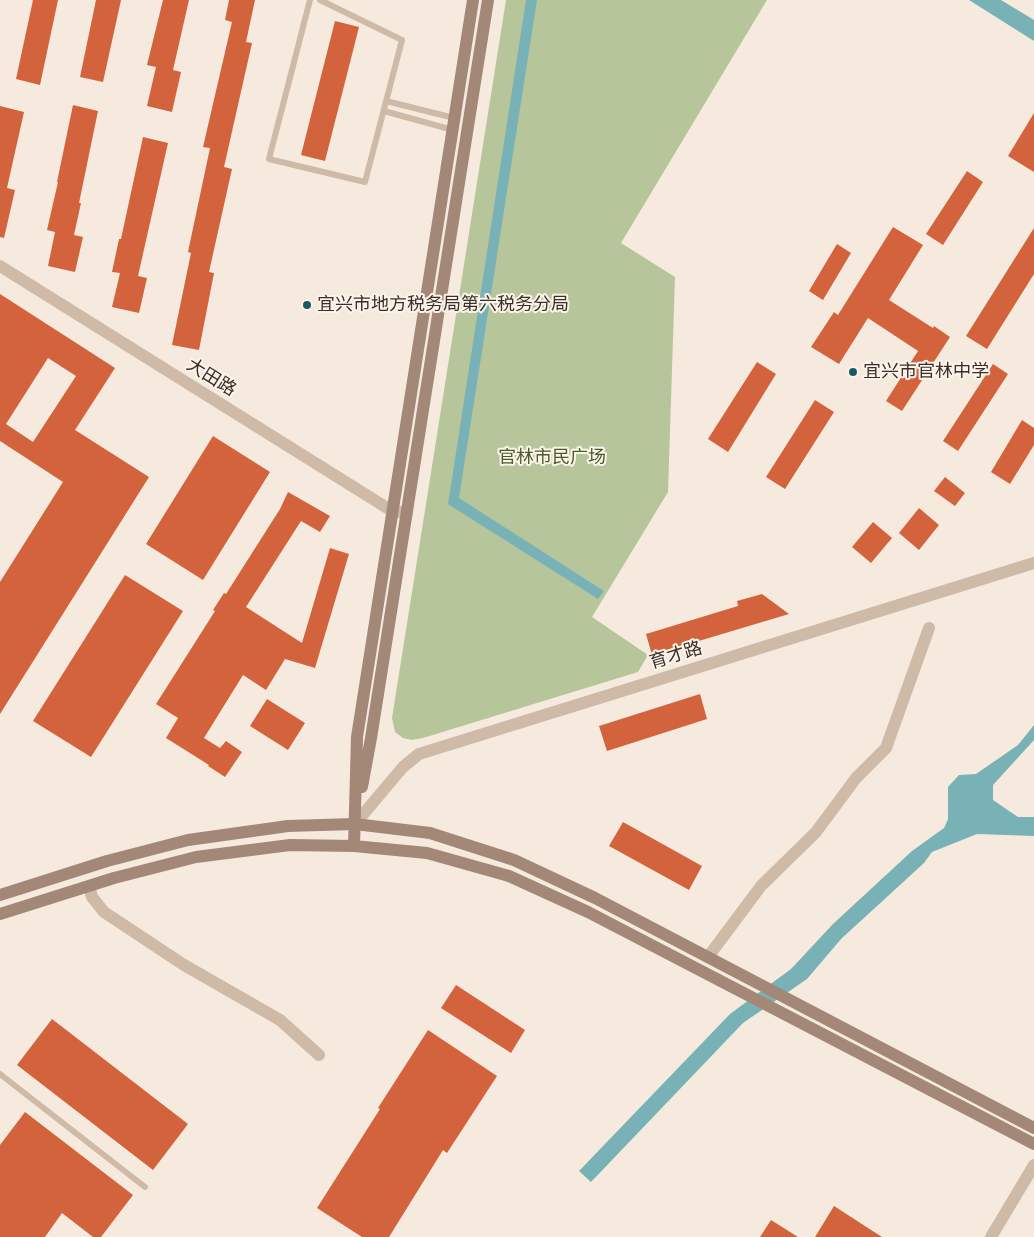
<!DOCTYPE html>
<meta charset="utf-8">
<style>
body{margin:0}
canvas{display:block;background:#f5eadd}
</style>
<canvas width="1034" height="1237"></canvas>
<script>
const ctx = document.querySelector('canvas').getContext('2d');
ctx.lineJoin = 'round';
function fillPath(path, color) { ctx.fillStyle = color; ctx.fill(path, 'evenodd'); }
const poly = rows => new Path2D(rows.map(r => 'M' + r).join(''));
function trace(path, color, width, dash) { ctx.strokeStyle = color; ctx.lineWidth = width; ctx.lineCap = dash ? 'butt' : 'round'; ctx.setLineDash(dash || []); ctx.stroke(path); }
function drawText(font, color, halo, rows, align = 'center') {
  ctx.font = font + ' "Varela Round","Noto Sans SC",sans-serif'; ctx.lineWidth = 4; ctx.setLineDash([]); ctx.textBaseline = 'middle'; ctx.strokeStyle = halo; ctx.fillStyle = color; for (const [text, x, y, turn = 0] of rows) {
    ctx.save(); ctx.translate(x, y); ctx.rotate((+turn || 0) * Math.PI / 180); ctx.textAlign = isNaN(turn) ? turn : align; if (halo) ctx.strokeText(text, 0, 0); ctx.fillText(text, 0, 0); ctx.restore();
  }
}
fillPath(poly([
 [506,0,767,0,621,243,675,277,668,492,592,617,648,655,638,672,423,738,412,740,403,738,395,732,392,718]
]), '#b7c69a');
fillPath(poly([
 [526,0,537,0,459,498,604,591,598,599,448,504],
 [969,0,1001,0,1034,20,1034,41],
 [1034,725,1034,740,993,785,993,800,1018,817,1034,817,1034,836,977,834,932,852,924,863,841,939,807,979,743,1023,591,1182,579,1171,730,1014,791,969,833,924,912,851,944,828,948,819,948,787,959,775,976,774,1018,745]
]), '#78b2b6');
fillPath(poly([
 [33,0,58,0,40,85,16,79],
 [96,0,121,0,103,82,80,77],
 [163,0,189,0,173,70,181,72,172,112,147,106,156,67,147,65],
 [229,0,255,0,246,42,252,43,224,167,232,169,209,272,214,273,199,350,172,345,191,253,188,252,210,148,203,147,232,22,225,20],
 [335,21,359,27,325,161,301,155],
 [73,105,98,111,79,203,81,203,74,235,83,237,75,272,48,266,55,232,47,230,58,182,57,182],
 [0,106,24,112,7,188,15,190,4,238,0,237],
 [1034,113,1034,172,1008,156],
 [143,137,168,143,138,276,147,278,139,313,112,307,120,273,112,272,119,239,121,239],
 [967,171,983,182,943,245,926,234],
 [893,227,923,245,889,300,933,328,934,326,950,337,902,411,886,401,918,351,868,318,839,364,811,347,834,312,838,315],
 [1034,228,1034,274,987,349,966,336],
 [837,244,851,253,823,300,809,291],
 [0,294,115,368,75,430,149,477,0,714,0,582,63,482,0,441],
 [48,358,76,376,33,442,6,424],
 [757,362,776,374,728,452,708,439],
 [993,364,1008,374,958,451,943,441],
 [815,400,834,412,785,489,766,477],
 [1022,420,1034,428,1034,445,1010,484,991,472],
 [213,436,270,472,203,580,146,544],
 [945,477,965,493,955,506,934,491],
 [288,492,330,516,320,532,301,521,246,607,302,643,330,548,349,554,315,668,285,659,266,690,243,675,204,738,220,748,226,741,242,752,225,777,208,766,209,765,166,738,178,718,156,704,215,611,213,610,224,593,226,594,280,509],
 [919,508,939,525,919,550,899,533],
 [873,522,892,538,871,563,852,547],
 [125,575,183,611,91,757,33,721],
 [762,594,789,614,652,655,646,634,738,606,737,601],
 [700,694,707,719,607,751,599,726],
 [267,699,305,723,288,750,250,726],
 [623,822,702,866,689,890,609,846],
 [456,985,525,1030,511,1053,441,1008],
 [52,1019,188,1124,153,1170,17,1065],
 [428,1030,497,1076,447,1153,443,1150,389,1237,362,1237,317,1208,380,1109,378,1108],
 [25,1112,133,1195,101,1237,93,1237,62,1213,45,1237,0,1237,0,1145],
 [834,1206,882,1237,815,1237],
 [771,1220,798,1237,760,1237]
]), '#d3633c');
trace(poly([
 [310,0,269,159,365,182,402,40,320,0],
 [386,101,454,118],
 [384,111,453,130],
 [0,1074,145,1187]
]), '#cfbaa7', 6);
trace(poly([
 [89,886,92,897,104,912,184,965,280,1020,319,1055],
 [708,957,761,886,816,832,856,778,886,748,929,628],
 [991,1237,1034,1165]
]), '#cfbaa7', 12);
trace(poly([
 [0,266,392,511,407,513],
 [355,824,403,767,419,754,1034,563]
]), '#cfbaa7', 12);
trace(poly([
 [362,787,371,738,488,0],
 [354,846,357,737,473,0],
 [0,895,107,861,188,840,288,826,355,824,430,833,514,860,595,898,1034,1128],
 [0,914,114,878,196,857,290,845,354,846,427,853,509,876,588,912,1034,1144]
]), '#a38878', 12);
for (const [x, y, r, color] of [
 [307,305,5,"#185c61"],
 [853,372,5,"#185c61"]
]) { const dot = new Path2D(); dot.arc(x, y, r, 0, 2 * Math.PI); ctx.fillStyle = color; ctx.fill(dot); trace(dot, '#fcf4ea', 2); }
drawText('18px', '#3b2e28', '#fcf4ea', [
 ["宜兴市地方税务局第六税务分局",317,305],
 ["宜兴市官林中学",863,372]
], 'left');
drawText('18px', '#3b2e28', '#fcf4ea', [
 ["大田路",211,378,32],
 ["育才路",676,656,-17]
]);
drawText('18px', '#495c29', '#fcf4ea', [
 ["官林市民广场",552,458]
]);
</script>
